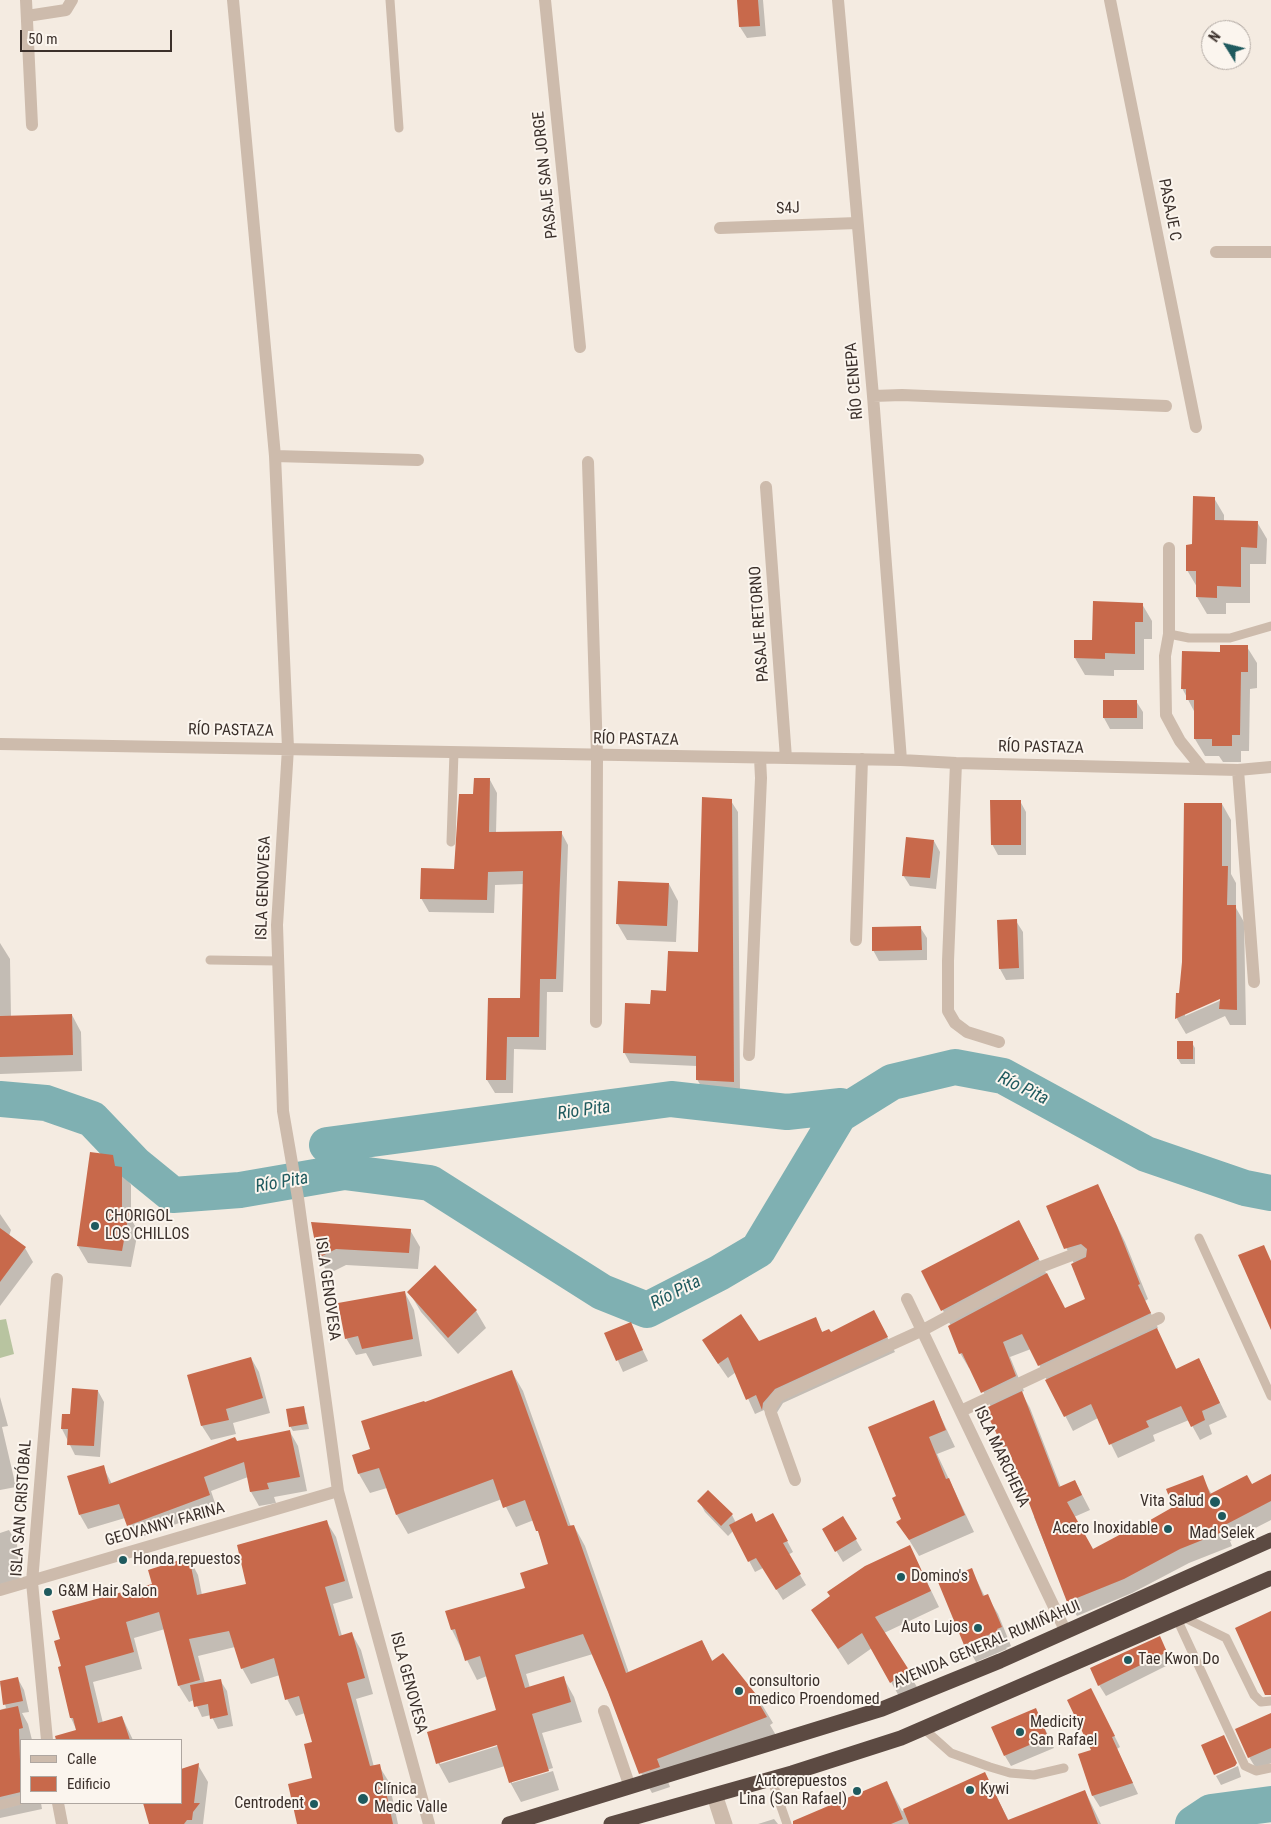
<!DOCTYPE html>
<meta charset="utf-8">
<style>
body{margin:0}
#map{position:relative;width:1271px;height:1824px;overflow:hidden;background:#f4ebe1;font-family:"Roboto Condensed",sans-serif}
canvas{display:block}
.legend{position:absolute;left:20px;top:1739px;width:162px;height:65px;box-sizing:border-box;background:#fbf5ee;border:1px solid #aea6a0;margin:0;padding:6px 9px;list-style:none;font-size:15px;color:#3b302b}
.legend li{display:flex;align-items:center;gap:10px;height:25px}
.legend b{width:25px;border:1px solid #aea6a0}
.north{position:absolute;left:1201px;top:20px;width:50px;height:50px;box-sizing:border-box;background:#fbf5ee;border:1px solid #aea6a0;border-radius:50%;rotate:306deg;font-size:14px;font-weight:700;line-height:20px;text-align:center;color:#3b302b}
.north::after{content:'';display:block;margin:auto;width:18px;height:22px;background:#1f5a5e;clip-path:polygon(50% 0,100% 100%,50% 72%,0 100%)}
.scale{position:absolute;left:20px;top:30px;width:152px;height:22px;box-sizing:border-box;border:2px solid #3b302b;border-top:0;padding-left:6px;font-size:15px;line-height:18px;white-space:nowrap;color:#3b302b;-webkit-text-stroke:4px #fbf5ee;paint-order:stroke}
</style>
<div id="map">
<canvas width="1271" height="1824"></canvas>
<ul class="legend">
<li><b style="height:6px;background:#cdbbac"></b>Calle</li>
<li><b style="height:14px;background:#c8694b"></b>Edificio</li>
</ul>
<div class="north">N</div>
<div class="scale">50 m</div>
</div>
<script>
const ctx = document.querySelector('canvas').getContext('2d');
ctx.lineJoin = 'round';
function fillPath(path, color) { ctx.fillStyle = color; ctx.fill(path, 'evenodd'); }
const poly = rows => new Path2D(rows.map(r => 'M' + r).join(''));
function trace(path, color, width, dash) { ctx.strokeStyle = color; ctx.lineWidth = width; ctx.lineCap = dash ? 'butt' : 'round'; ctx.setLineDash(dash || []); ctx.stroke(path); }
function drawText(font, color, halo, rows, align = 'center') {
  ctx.font = font + ' "Roboto Condensed",sans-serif'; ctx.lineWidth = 4; ctx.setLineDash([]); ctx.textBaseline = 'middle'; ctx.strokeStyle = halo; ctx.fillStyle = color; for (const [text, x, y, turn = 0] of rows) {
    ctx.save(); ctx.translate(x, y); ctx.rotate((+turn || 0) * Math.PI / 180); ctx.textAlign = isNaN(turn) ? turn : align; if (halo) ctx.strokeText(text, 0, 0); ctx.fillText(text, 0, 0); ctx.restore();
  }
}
fillPath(poly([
 [6,1319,14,1354,0,1358,0,1320]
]), '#b8c4a0');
fillPath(poly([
 [738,0,763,0,766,36,747,38,740,27],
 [1214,498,1224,515,1224,522,1257,522,1267,539,1266,564,1250,564,1250,603,1226,603,1226,614,1207,614,1197,597,1197,587,1187,570],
 [1142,604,1152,621,1152,639,1144,639,1144,670,1114,670,1114,676,1085,675,1075,658,1075,641,1093,641],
 [1247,647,1257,663,1257,688,1250,689,1249,751,1241,751,1241,762,1223,762,1219,756,1205,756,1195,739,1195,713,1182,688,1221,653],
 [1104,701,1136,701,1143,712,1143,729,1110,729,1104,718],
 [490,780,497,793,496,833,561,832,568,845,563,992,547,992,546,1050,514,1049,513,1093,495,1093,487,1080,521,999,524,884,495,885,494,913,429,912,421,898,455,870,474,796],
 [731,801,738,812,740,1093,703,1090,697,1079,697,1066,630,1063,624,1052,651,1005,667,992,699,954],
 [1020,801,1026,812,1026,855,998,855,992,844],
 [1222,804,1231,820,1231,874,1236,883,1236,908,1244,922,1246,1025,1230,1025,1225,1016,1186,1034,1177,1019,1177,994,1181,994],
 [1225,995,1226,998,1185,1016,1185,1013],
 [934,841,940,852,936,889,910,886,903,875],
 [669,884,678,901,676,942,627,940,617,923],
 [1016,921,1023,932,1024,979,1006,980,1000,969],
 [920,927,927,938,927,960,879,961,873,950],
 [0,943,10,959,11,1017,72,1015,81,1032,82,1071,0,1074],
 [1178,1043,1192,1043,1195,1048,1195,1064,1181,1064,1178,1059],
 [112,1156,131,1185,131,1219,138,1231,131,1267,88,1263,78,1246],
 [1097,1185,1125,1242,1148,1299,1145,1301,1158,1328,1156,1329,1177,1370,1199,1359,1227,1417,1209,1425,1212,1434,1200,1440,1189,1420,1153,1435,1155,1441,1118,1458,1098,1418,1073,1431,1031,1349,1010,1357,1024,1391,1021,1392,1030,1408,1061,1488,1075,1481,1090,1510,1074,1517,1092,1550,1124,1537,1175,1508,1202,1477,1212,1495,1252,1486,1271,1476,1271,1520,1230,1541,1232,1546,1189,1563,1132,1593,1077,1616,1068,1601,1034,1517,1036,1516,1014,1461,987,1413,991,1411,991,1407,971,1367,969,1368,960,1353,951,1326,923,1272,1028,1238,1065,1310,1087,1299,1074,1264,1047,1207],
 [0,1214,11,1230,9,1236,25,1248,33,1262,0,1306],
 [312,1224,410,1230,420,1247,418,1269,346,1265,328,1274,319,1257],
 [405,1293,414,1310,422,1356,373,1366,366,1353,356,1355,346,1338],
 [411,1295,476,1311,486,1328,458,1354,421,1312],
 [815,1319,823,1333,830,1334,882,1327,895,1352,783,1403,771,1422,764,1410,755,1414,736,1372,728,1378,712,1355,759,1343],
 [630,1323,648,1361,623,1372,606,1334],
 [251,1358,259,1372,270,1413,233,1423,236,1434,211,1440,202,1426,189,1376],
 [512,1372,523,1391,571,1527,574,1526,585,1546,629,1673,702,1641,713,1662,761,1703,773,1723,770,1725,777,1737,667,1779,670,1787,652,1793,641,1773,593,1654,526,1674,530,1688,563,1677,574,1697,582,1722,542,1733,553,1768,512,1780,512,1783,553,1771,559,1790,521,1802,510,1782,505,1766,449,1783,438,1763,498,1711,487,1676,477,1680,452,1630,447,1611,526,1589,550,1564,534,1520,516,1527,502,1499,408,1534,397,1515,387,1488,370,1493,359,1474,353,1456,372,1450,424,1404],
 [503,1742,504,1744,440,1764,440,1761],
 [98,1391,104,1402,100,1457,75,1455,62,1429,71,1415],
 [0,1397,8,1426,2,1427,16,1487,0,1490],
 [933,1401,955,1447,937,1454,974,1532,919,1556,898,1522,903,1520,897,1497],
 [304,1407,309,1429,293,1431,290,1426],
 [290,1432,298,1446,307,1491,274,1497,276,1503,259,1506,251,1492,248,1477,211,1491,217,1509,136,1539,125,1518,88,1529,80,1515,103,1467,112,1484,237,1442],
 [699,1501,732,1515,736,1523,779,1526,793,1552,788,1555,806,1585,783,1600,763,1568,755,1572,733,1531,728,1536,705,1512],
 [843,1518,862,1550,843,1562,823,1529],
 [326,1521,336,1537,353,1598,333,1604,342,1636,352,1634,361,1650,373,1694,356,1699,374,1767,379,1766,389,1782,398,1824,299,1824,314,1779,313,1743,305,1713,296,1716,287,1699,280,1675,251,1684,242,1668,235,1647,198,1656,205,1683,220,1680,227,1691,233,1726,218,1729,211,1715,202,1717,194,1700,189,1702,179,1686,165,1629,134,1638,142,1669,93,1682,103,1723,122,1717,133,1740,81,1740,71,1718,63,1667,153,1585,189,1558,198,1575,202,1595,247,1585],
 [9,1530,17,1544,20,1583,0,1588,0,1533],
 [910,1547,939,1607,884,1633,917,1687,900,1698,872,1648,848,1665,812,1610],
 [971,1569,985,1597,987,1596,998,1614,1011,1646,1006,1648,1007,1649,976,1662,966,1644],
 [1165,1649,1172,1663,1106,1696,1099,1685],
 [18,1679,24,1690,29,1712,22,1713,28,1724,32,1740,21,1740,21,1803,41,1803,42,1809,0,1818,0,1710,6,1708,0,1683],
 [1097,1701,1120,1747,1117,1749,1138,1794,1100,1807,1093,1796,1079,1755,1092,1750],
 [1036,1710,1054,1748,1011,1766,1005,1756],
 [1271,1714,1271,1763,1257,1770,1249,1757],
 [198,1765,208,1782,203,1824,151,1824,144,1803,181,1803],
 [1238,1766,1241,1777,1221,1785,1216,1776],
 [984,1773,1009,1821,1085,1791,1101,1824,794,1824,887,1783,902,1811],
 [774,1819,778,1824,758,1824]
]), '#0003');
trace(poly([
 [0,1099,46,1103,92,1119,135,1164,173,1195,240,1190,344,1172,430,1183,602,1292,647,1310,719,1273,758,1250,839,1115,892,1082,955,1067,1003,1076,1146,1154,1245,1188,1271,1193],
 [327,1145,671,1099,787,1112,841,1106],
 [1193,1824,1211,1812,1271,1804]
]), '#7fb0b2', 36);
fillPath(poly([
 [737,0,758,0,760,26,739,27],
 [1193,496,1215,497,1215,520,1258,521,1257,548,1241,547,1241,587,1217,586,1217,598,1196,597,1196,571,1186,571,1186,545,1192,544],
 [1093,601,1143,603,1143,622,1135,622,1135,654,1105,653,1105,659,1074,658,1074,640,1092,640],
 [1220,645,1248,645,1248,672,1241,672,1240,735,1232,735,1232,746,1212,746,1212,739,1194,739,1194,700,1186,700,1186,689,1181,689,1182,651,1220,652],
 [1103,700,1137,700,1137,718,1103,718],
 [474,778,490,778,489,832,562,831,556,979,540,979,539,1037,507,1037,506,1080,486,1080,488,998,520,998,523,871,488,872,487,900,420,899,421,868,454,869,459,794,473,794],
 [702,797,732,799,734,1082,696,1080,696,1056,623,1053,625,1003,650,1004,651,990,666,991,668,951,698,952],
 [990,800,1021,800,1021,845,991,845],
 [1184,803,1222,803,1222,866,1228,866,1227,905,1236,905,1237,1010,1219,1009,1220,999,1175,1019,1176,993,1179,993,1182,962],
 [906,837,934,840,930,878,902,876],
 [618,881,669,883,667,926,616,924],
 [1017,919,1019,968,999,969,997,920],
 [921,926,922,950,872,951,872,927],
 [72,1014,73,1055,0,1057,0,1016],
 [1177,1041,1193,1041,1193,1059,1177,1059],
 [90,1152,113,1155,115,1166,122,1167,122,1210,129,1213,122,1251,77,1246],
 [1098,1184,1117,1226,1140,1284,1138,1285,1151,1313,1038,1366,1022,1334,1003,1342,1016,1376,981,1393,962,1353,959,1354,948,1326,1047,1273,1065,1308,1085,1299,1071,1264,1086,1257,1087,1249,1081,1244,1064,1249,1046,1206],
 [1019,1220,1039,1259,941,1311,921,1271],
 [311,1222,411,1229,409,1253,336,1249,318,1258],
 [0,1228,26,1247,0,1282],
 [1264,1245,1271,1261,1271,1330,1238,1255],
 [435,1265,477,1310,448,1338,407,1292],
 [405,1291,413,1339,362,1349,358,1336,345,1339,338,1303],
 [874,1310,888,1337,775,1389,763,1403,762,1410,756,1395,746,1400,728,1357,718,1364,702,1340,741,1314,759,1341,816,1317,822,1332,829,1329,831,1332],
 [631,1322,643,1350,616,1361,604,1333],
 [1157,1328,1176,1369,1199,1358,1220,1403,1202,1411,1205,1420,1191,1427,1181,1406,1146,1421,1149,1427,1109,1445,1091,1404,1064,1417,1045,1380],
 [251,1357,263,1398,226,1409,229,1420,201,1426,187,1375],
 [512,1370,568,1526,574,1525,626,1673,702,1640,712,1661,723,1653,763,1703,760,1705,767,1717,657,1759,660,1767,639,1774,608,1692,583,1634,515,1655,525,1688,564,1676,571,1702,532,1714,549,1771,509,1783,497,1745,436,1764,427,1732,496,1710,480,1656,465,1661,455,1629,451,1630,445,1611,525,1588,520,1573,548,1564,538,1531,536,1531,525,1500,503,1508,493,1479,396,1515,379,1468,358,1474,352,1455,370,1449,361,1421,424,1401,425,1402],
 [72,1388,98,1390,94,1446,67,1445,68,1429,61,1429,62,1414,70,1414],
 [1022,1391,1059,1487,1075,1480,1082,1495,1067,1502,1093,1549,1123,1533,1124,1535,1173,1507,1166,1489,1203,1475,1210,1494,1247,1475,1252,1484,1271,1474,1271,1501,1223,1526,1225,1531,1180,1549,1124,1579,1067,1602,1007,1446,1003,1447,986,1412,990,1411,988,1407],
 [934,1400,946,1430,929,1437,946,1479,949,1478,965,1515,909,1540,896,1522,901,1519,892,1498,896,1496,868,1427],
 [304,1406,307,1424,289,1427,286,1409],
 [290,1430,300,1477,267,1483,269,1489,250,1492,244,1462,204,1477,210,1495,127,1526,119,1504,79,1515,67,1476,104,1465,109,1484,235,1437,237,1441],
 [708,1490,733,1514,721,1526,697,1501],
 [752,1513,756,1522,773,1513,788,1541,783,1543,801,1574,776,1590,756,1558,748,1562,729,1525],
 [843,1516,857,1539,835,1552,822,1529],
 [327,1520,345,1581,325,1587,339,1636,352,1632,365,1678,347,1683,370,1766,380,1764,393,1824,297,1824,288,1784,312,1778,304,1744,312,1742,299,1696,285,1700,274,1658,241,1669,229,1631,189,1639,200,1680,178,1686,159,1612,126,1622,134,1652,85,1666,98,1723,122,1716,130,1740,56,1740,55,1736,76,1730,73,1718,70,1718,58,1667,61,1666,54,1641,60,1639,52,1611,152,1584,148,1570,189,1557,197,1595,246,1584,237,1545],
 [910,1545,931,1591,875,1617,909,1670,890,1683,862,1633,838,1649,811,1610,830,1596,827,1592,865,1566],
 [972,1568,983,1596,988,1594,1002,1627,997,1629,998,1631,964,1645,938,1582],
 [1271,1611,1271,1695,1265,1695,1235,1628],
 [1160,1636,1167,1652,1098,1686,1090,1668],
 [18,1677,23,1701,3,1705,0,1681],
 [221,1679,228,1715,210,1719,208,1704,194,1707,190,1685],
 [1091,1688,1115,1736,1112,1737,1133,1783,1092,1796,1078,1754,1091,1750,1067,1700],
 [18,1706,23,1728,19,1729,21,1792,0,1797,0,1710],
 [1036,1708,1048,1737,1004,1756,991,1727],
 [1271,1713,1271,1748,1248,1758,1235,1729],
 [1224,1735,1237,1763,1235,1766,1214,1775,1201,1745],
 [199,1763,194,1803,200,1803,193,1812,192,1820,187,1820,184,1824,149,1824,143,1803,181,1803,181,1769],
 [985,1772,1008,1820,1085,1790,1098,1824,909,1824,903,1809],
 [887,1781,903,1819,891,1824,793,1824,793,1821]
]), '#c8694b');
trace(poly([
 [390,0,399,128],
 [1169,634,1189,638,1230,638,1271,626],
 [451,842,454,752],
 [210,960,278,961],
 [1199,1238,1271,1396],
 [1183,1617,1226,1638,1254,1695,1261,1702,1271,1701],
 [1177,1619,1245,1766,1256,1771,1271,1768],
 [923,1728,951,1753,990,1767,1010,1773,1034,1775,1064,1768],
 [771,1778,787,1824],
 [718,1794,728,1824],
 [711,1796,720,1824],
 [0,1805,21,1800]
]), '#cdbbac', 9);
trace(poly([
 [26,0,32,125],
 [233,0,275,456,288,748,277,925,283,1111,298,1198,338,1491,429,1824],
 [545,0,580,347],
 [838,0,873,396,901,760],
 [1110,0,1196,427],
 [27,16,66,10,72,0],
 [720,228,857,223],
 [1216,252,1271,252],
 [873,396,902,395,1166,406],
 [275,456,418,460],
 [588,462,597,756,596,1022],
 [766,487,786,758],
 [1169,548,1169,634,1165,656,1166,715,1180,741,1201,767],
 [0,744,901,760,956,763,1238,770,1271,767],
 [956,763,948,961,948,1011,955,1023,967,1032,999,1042],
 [1238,770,1254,982],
 [856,940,862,759],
 [749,1055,761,778,760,758],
 [907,1299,1065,1630],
 [961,1411,1159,1318],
 [795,1480,771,1413,770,1408,778,1396,923,1330,1038,1268,1080,1252],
 [0,1590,338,1491],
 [604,1711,630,1787],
 [47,1740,32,1582,57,1279],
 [58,1803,62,1824]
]), '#cdbbac', 12);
trace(poly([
 [509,1824,882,1709,1000,1661,1271,1540],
 [611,1824,792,1773,901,1738,1271,1578]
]), '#5c4a42', 15);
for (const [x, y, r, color] of [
 [95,1226,5,"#1f5a5e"],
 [1215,1502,6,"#1f5a5e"],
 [1222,1516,5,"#1f5a5e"],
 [1168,1529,5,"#1f5a5e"],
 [123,1560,5,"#1f5a5e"],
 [901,1577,5,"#1f5a5e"],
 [48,1592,5,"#1f5a5e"],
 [978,1628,5,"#1f5a5e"],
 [1128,1660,5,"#1f5a5e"],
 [739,1691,5,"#1f5a5e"],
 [1020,1732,5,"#1f5a5e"],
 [970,1790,5,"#1f5a5e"],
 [857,1791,5,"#1f5a5e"],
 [363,1799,6,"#1f5a5e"],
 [314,1804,5,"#1f5a5e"]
]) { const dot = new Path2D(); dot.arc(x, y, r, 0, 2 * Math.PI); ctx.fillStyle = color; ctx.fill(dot); trace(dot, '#fbf5ee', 2); }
drawText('16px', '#3b302b', '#fbf5ee', [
 ["PASAJE SAN JORGE",546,175,-96],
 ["S4J",788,209,-2],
 ["PASAJE C",1169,210,79],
 ["RÍO CENEPA",855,381,-95],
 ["PASAJE RETORNO",760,624,-94],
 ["RÍO PASTAZA",231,731,1],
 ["RÍO PASTAZA",636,740,1],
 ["RÍO PASTAZA",1041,748,1],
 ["ISLA GENOVESA",264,888,-88],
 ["ISLA GENOVESA",327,1289,82],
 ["ISLA MARCHENA",1001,1457,65],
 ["ISLA SAN CRISTÓBAL",22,1508,-86],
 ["GEOVANNY FARINA",165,1525,-16],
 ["AVENIDA GENERAL RUMIÑAHUI",987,1645,-23],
 ["ISLA GENOVESA",408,1683,75]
]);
drawText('16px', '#3b302b', '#fbf5ee', [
 ["CHORIGOL",105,1217],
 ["LOS CHILLOS",105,1235],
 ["Vita Salud",1204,1502,"right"],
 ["Acero Inoxidable",1158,1529,"right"],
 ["Mad Selek",1222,1534,"center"],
 ["Honda repuestos",133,1560],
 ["Domino's",911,1577],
 ["G&M Hair Salon",58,1592],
 ["Auto Lujos",968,1628,"right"],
 ["Tae Kwon Do",1138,1660],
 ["consultorio",749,1682],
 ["medico Proendomed",749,1700],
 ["Medicity",1030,1723],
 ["San Rafael",1030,1741],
 ["Autorepuestos",847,1782,"right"],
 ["Lina (San Rafael)",847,1800,"right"],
 ["Clínica",374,1790],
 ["Medic Valle",374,1808],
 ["Kywi",980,1790],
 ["Centrodent",304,1804,"right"]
], 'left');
drawText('italic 18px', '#1f5a5e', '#fbf5ee', [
 ["Río Pita",1023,1089,26],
 ["Rio Pita",584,1111,-8],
 ["Río Pita",282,1183,-10],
 ["Río Pita",676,1293,-27]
]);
</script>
